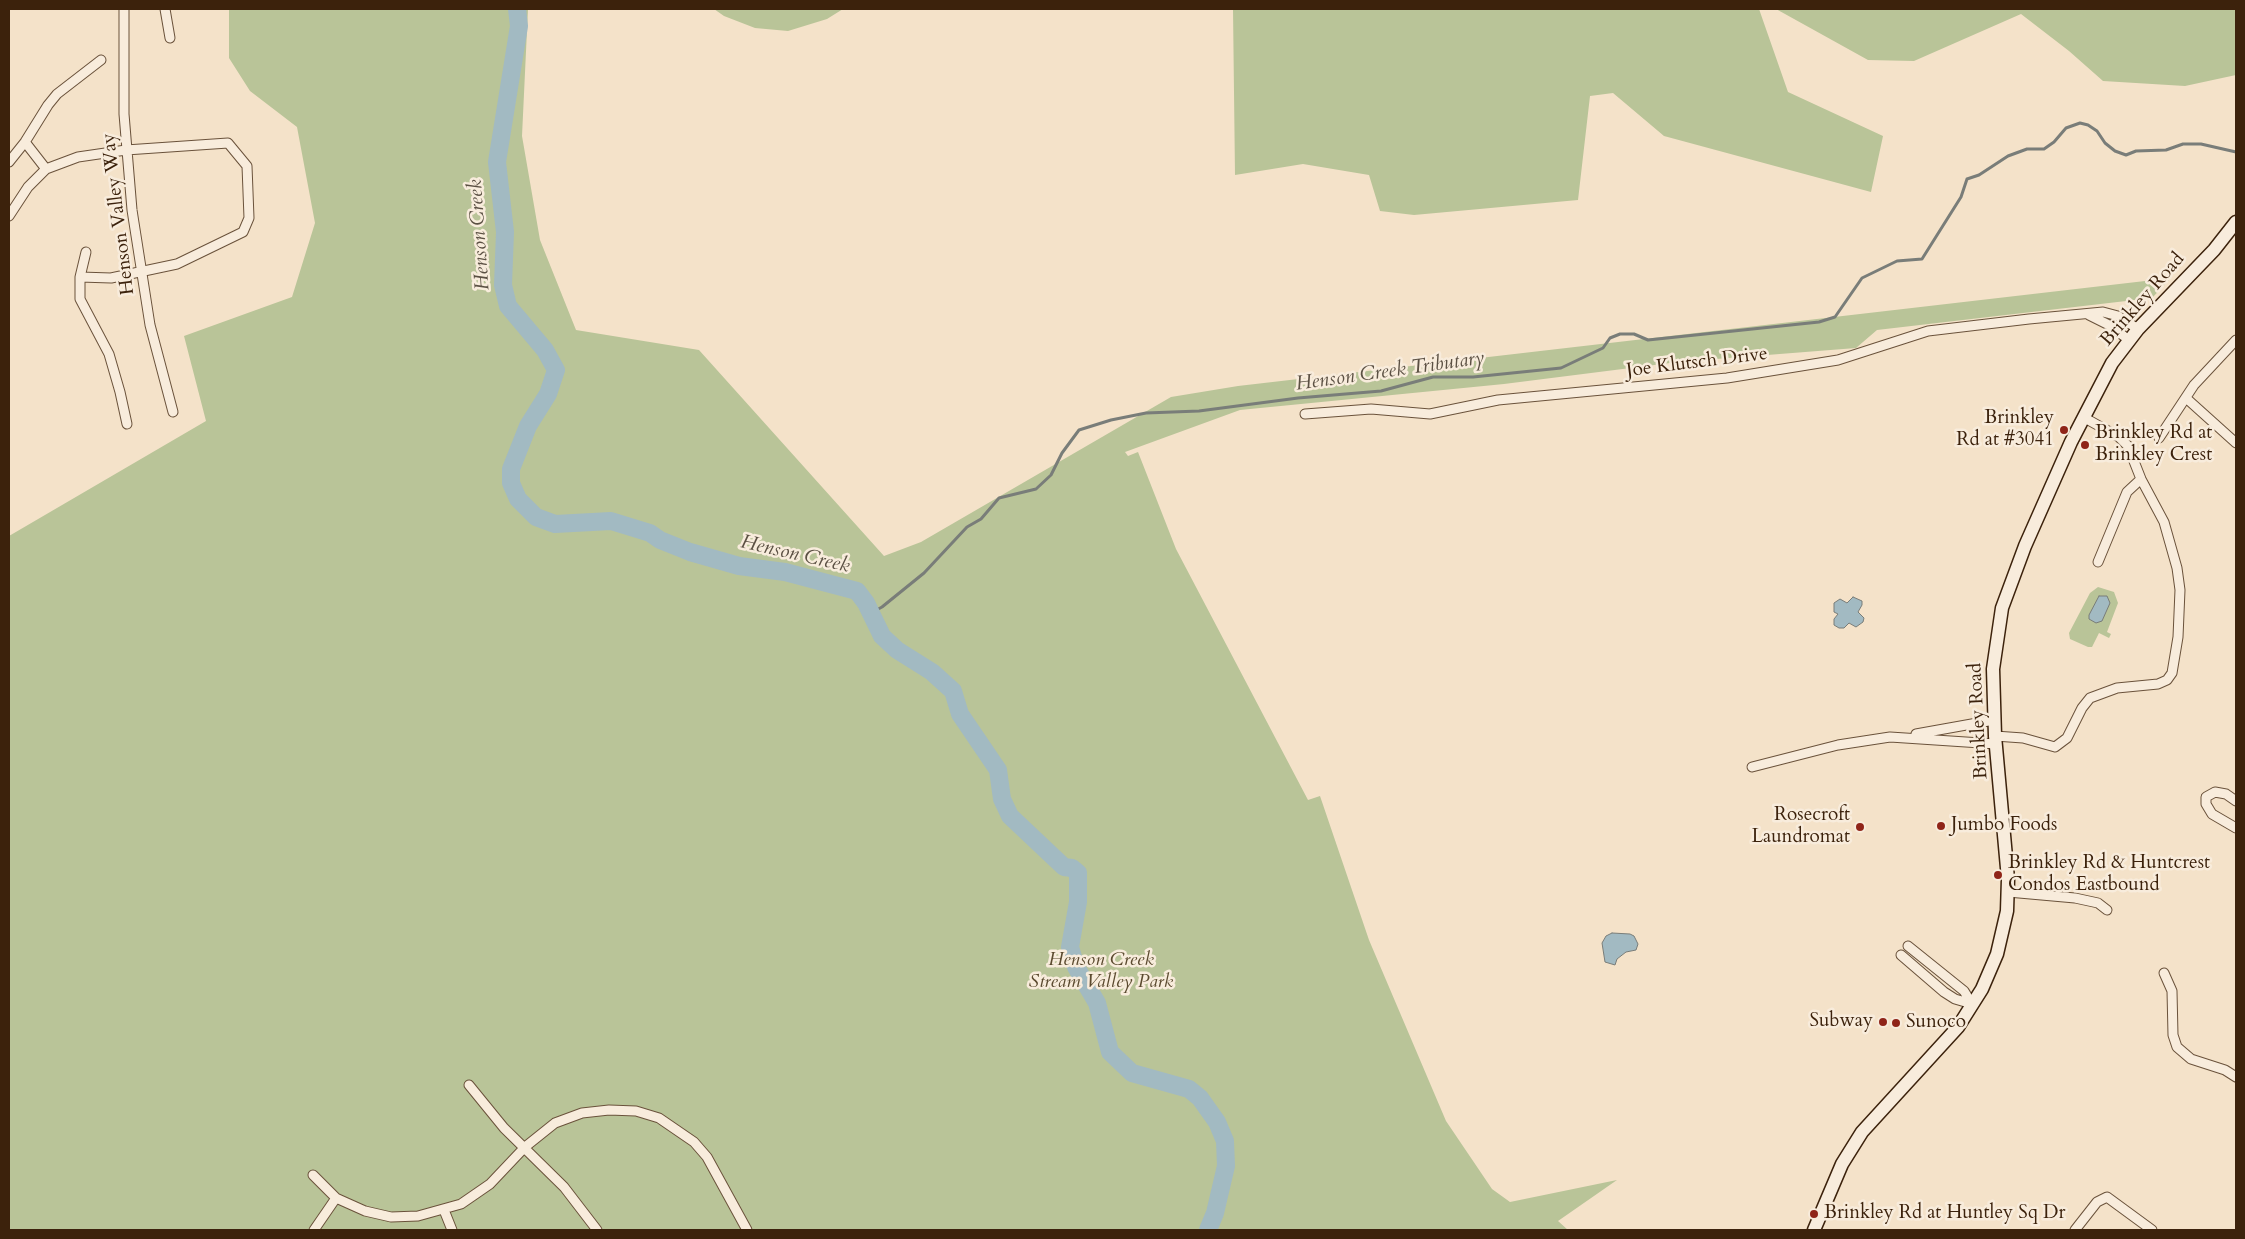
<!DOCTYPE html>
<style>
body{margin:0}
#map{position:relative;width:2245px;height:1239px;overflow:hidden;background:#f4e2c9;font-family:Cardo,serif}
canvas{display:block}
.frame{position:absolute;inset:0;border:10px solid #3c220c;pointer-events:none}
</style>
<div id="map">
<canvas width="2245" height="1239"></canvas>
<div class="frame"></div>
</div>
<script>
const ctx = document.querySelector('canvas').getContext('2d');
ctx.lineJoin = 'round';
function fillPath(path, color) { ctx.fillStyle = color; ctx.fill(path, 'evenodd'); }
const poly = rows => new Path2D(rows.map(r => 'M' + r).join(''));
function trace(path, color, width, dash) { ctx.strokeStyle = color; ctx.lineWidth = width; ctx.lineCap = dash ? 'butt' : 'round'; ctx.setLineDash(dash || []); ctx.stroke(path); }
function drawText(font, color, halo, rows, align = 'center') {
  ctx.font = font + ' Cardo,serif'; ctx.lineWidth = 5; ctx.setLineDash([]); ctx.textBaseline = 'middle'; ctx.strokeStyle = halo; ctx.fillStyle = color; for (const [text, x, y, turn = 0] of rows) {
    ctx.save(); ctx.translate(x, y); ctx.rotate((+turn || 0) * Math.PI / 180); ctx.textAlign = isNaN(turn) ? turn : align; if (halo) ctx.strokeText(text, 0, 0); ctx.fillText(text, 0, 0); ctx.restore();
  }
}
fillPath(poly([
 [229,9,528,9,522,136,540,240,576,330,699,350,884,556,921,542,1171,397,1238,386,2171,278,2152,298,1877,330,1856,348,1678,362,1504,384,1240,410,1125,452,1128,456,1138,452,1176,549,1308,800,1320,796,1369,940,1446,1121,1492,1189,1510,1202,1617,1180,1558,1221,1568,1230,9,1230,9,536,206,421,184,336,292,297,315,223,297,127,250,91,229,58],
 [714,9,843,9,827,19,788,31,755,28,724,16],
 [1233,9,1759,9,1788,92,1883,136,1871,192,1664,136,1613,93,1590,96,1578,200,1414,215,1380,211,1369,175,1303,164,1235,175],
 [1776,9,2236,9,2236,75,2185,86,2103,81,2069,51,2021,14,1914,61,1868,60],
 [2098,587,2114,592,2118,603,2107,632,2111,634,2109,638,2099,633,2092,647,2088,647,2070,639,2069,633,2090,593]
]), '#b9c498');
const water = poly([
 [2099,596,2107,596,2110,603,2102,621,2096,623,2089,619,2089,615,2099,596],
 [1853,597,1862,601,1862,605,1858,612,1864,618,1863,622,1856,627,1849,623,1844,628,1839,628,1834,625,1834,619,1838,614,1834,612,1834,603,1840,599,1847,603,1853,597],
 [1612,933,1630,934,1634,936,1638,944,1636,950,1626,952,1617,959,1615,965,1605,962,1602,943,1606,936,1612,933]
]);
fillPath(water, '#a2bac2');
trace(water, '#797d79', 1);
trace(poly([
 [871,613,882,607,924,573,967,527,981,519,999,498,1036,489,1051,475,1062,453,1079,430,1111,420,1146,413,1199,411,1298,398,1381,391,1433,377,1473,377,1561,368,1603,348,1610,338,1620,334,1634,334,1648,340,1819,322,1835,317,1862,278,1897,261,1922,259,1961,197,1967,179,1979,175,2008,156,2027,149,2044,149,2054,142,2066,128,2080,123,2088,125,2097,131,2105,143,2115,151,2126,155,2136,151,2166,150,2183,144,2201,144,2236,152]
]), '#797d79', 3);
trace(poly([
 [517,9,519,26,497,162,505,232,503,285,508,306,545,350,556,370,548,394,528,426,511,469,511,483,518,499,536,517,555,524,611,521,650,533,660,540,690,552,739,566,785,572,857,591,866,603,882,636,897,650,932,672,953,691,960,714,998,770,1002,799,1010,816,1064,867,1072,868,1078,873,1078,902,1070,947,1076,967,1097,1003,1110,1052,1132,1073,1189,1089,1200,1098,1217,1122,1225,1141,1226,1166,1215,1213,1208,1230]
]), '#a2bac2', 18);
const street = poly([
 [124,9,124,114,132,210,150,325,173,412],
 [165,9,170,38],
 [25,142,46,169],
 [9,162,25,142,48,105,57,94,101,60],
 [9,216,28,187,46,169,78,157,126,150,228,143,247,166,249,218,243,232,177,264,111,278,80,277],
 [86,252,80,277,80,299,109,354,120,392,127,424],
 [2089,315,2109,325,2129,340],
 [2186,398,2236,443],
 [1305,414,1371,409,1430,414,1498,400,1727,378,1838,360,1928,331,2029,319,2103,312,2118,316,2138,329],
 [2159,438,2194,385,2236,340],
 [2098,562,2127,492,2141,479],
 [1916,734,1994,720],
 [1995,736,2023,738,2055,747,2067,738,2082,708,2090,698,2117,688,2158,684,2167,680,2172,673,2178,637,2180,590,2177,568,2164,522,2141,479,2128,446,2119,437,2083,417],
 [1752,767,1838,745,1890,737,1996,744],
 [2236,801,2226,794,2215,792,2206,797,2206,804,2212,814,2236,828],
 [2008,892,2075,898,2098,903,2107,910],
 [1908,946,1964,991,1972,1004],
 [1901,955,1944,992,1955,999,1972,1004],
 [2164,973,2172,991,2173,1035,2177,1047,2191,1059,2225,1070,2236,1077],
 [469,1085,504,1128,564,1187,597,1230],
 [313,1175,336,1198,365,1211,391,1217,418,1216,461,1204,490,1184,525,1147,555,1123,582,1113,609,1110,636,1111,659,1118,694,1142,707,1157,747,1230],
 [444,1210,452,1230],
 [314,1230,336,1198],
 [2075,1230,2097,1202,2107,1197,2152,1230]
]);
const secondary = poly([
 [1814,1230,1842,1164,1862,1132,1958,1027,1982,989,1997,954,2007,911,2008,879,1995,736,1993,669,2002,608,2025,546,2071,442,2112,363,2138,329,2214,250,2236,222]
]);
trace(street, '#6a523b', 11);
trace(secondary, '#3c220c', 15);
trace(street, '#f8ecdc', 9);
trace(secondary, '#f8ecdc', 12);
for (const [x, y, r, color] of [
 [2064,430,5,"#8f2418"],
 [2085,445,5,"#8f2418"],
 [1941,826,5,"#8f2418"],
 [1860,827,5,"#8f2418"],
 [1998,875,5,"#8f2418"],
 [1883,1022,5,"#8f2418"],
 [1896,1023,5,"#8f2418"],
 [1814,1214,5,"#8f2418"]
]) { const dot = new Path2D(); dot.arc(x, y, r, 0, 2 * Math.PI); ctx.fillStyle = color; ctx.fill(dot); trace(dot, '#f8ecdc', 2); }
drawText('19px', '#3c220c', '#f8ecdc', [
 ["Henson Valley Way",119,214,-97],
 ["Brinkley Road",2143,300,-49],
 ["Joe Klutsch Drive",1697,363,-7],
 ["Brinkley Road",1979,721,-93]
]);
drawText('19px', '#3c220c', '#f8ecdc', [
 ["Brinkley",2054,419,"right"],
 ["Rd at #3041",2054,441,"right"],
 ["Brinkley Rd at",2095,434],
 ["Brinkley Crest",2095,456],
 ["Rosecroft",1850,816,"right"],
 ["Laundromat",1850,838,"right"],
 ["Jumbo Foods",1951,826],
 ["Brinkley Rd & Huntcrest",2008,864],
 ["Condos Eastbound",2008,886],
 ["Subway",1873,1022,"right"],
 ["Sunoco",1906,1023],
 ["Brinkley Rd at Huntley Sq Dr",1824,1214]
], 'left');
drawText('italic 19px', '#5b4a2f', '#f8ecdc', [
 ["Henson Creek",1101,961],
 ["Stream Valley Park",1101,983]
]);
drawText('italic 20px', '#5b5043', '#f8ecdc', [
 ["Henson Creek",480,235,-94],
 ["Henson Creek Tributary",1390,372,-8],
 ["Henson Creek",795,555,13]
]);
</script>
